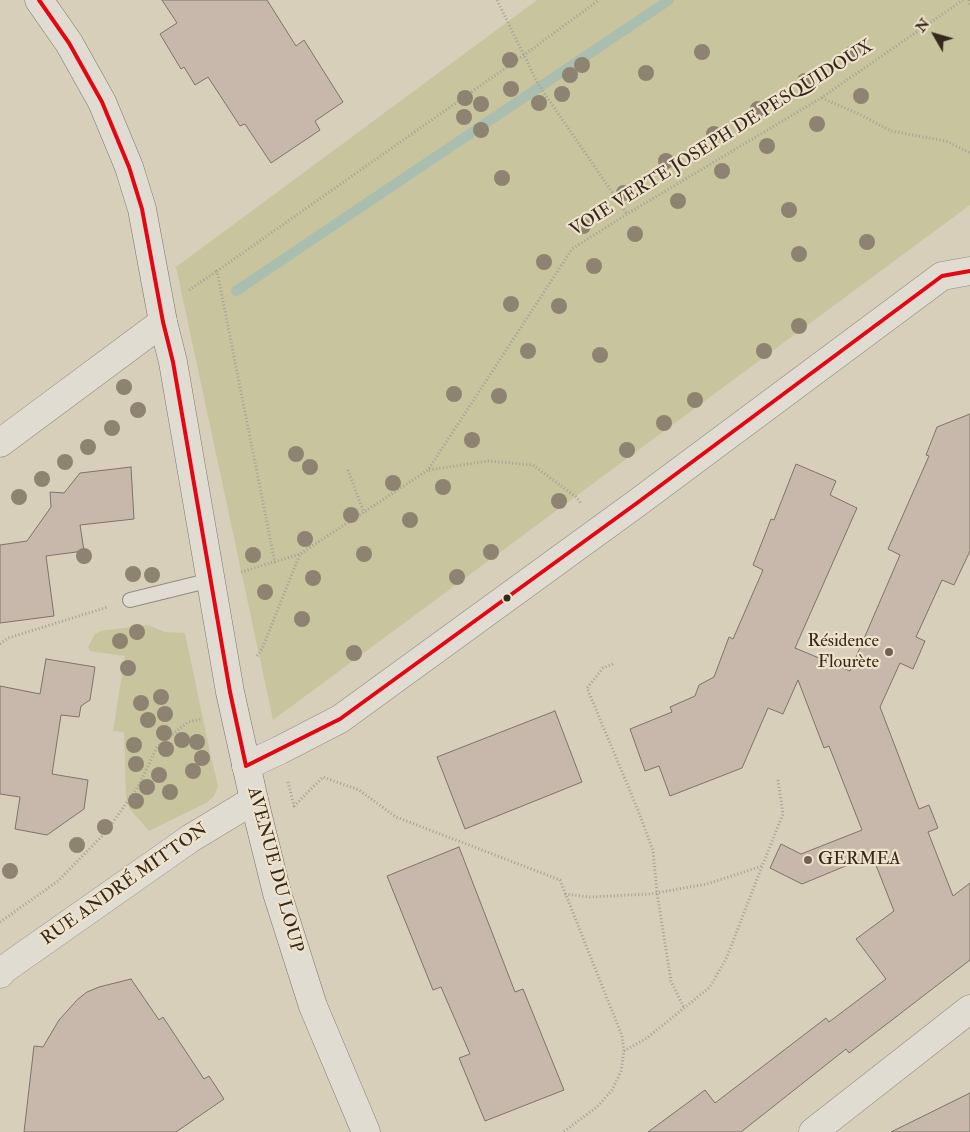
<!DOCTYPE html>
<meta charset="utf-8">
<style>
body{margin:0}
#map{position:relative;width:970px;height:1132px;overflow:hidden;background:#d8cfbb;font-family:"IM FELL Double Pica",serif}
canvas{display:block}
.north{position:absolute;left:910px;top:10px;width:50px;height:50px;-webkit-text-stroke:4px #eee2ca;paint-order:stroke;rotate:308deg;font-size:14px;font-weight:700;line-height:20px;text-align:center;color:#37281e}
.north::after{content:'';display:block;margin:auto;width:18px;height:22px;background:#37281e;clip-path:polygon(50% 0,100% 100%,50% 72%,0 100%)}
</style>
<div id="map">
<canvas width="970" height="1132"></canvas>
<div class="north">N</div>
</div>
<script>
const ctx = document.querySelector('canvas').getContext('2d');
ctx.lineJoin = 'round';
function fillPath(path, color) { ctx.fillStyle = color; ctx.fill(path, 'evenodd'); }
const poly = rows => new Path2D(rows.map(r => 'M' + r).join(''));
function trace(path, color, width, dash) { ctx.strokeStyle = color; ctx.lineWidth = width; ctx.lineCap = dash ? 'butt' : 'round'; ctx.setLineDash(dash || []); ctx.stroke(path); }
function drawText(font, color, halo, rows, align = 'center') {
  ctx.font = font + ' "IM FELL Double Pica",serif'; ctx.lineWidth = 4.5; ctx.setLineDash([]); ctx.textBaseline = 'middle'; ctx.strokeStyle = halo; ctx.fillStyle = color; for (const [text, x, y, turn = 0] of rows) {
    ctx.save(); ctx.translate(x, y); ctx.rotate((+turn || 0) * Math.PI / 180); ctx.textAlign = isNaN(turn) ? turn : align; if (halo) ctx.strokeText(text, 0, 0); ctx.fillText(text, 0, 0); ctx.restore();
  }
}
fillPath(poly([
 [537,0,970,0,970,205,273,720,176,267],
 [148,625,165,632,185,633,211,757,218,786,214,796,206,803,149,831,129,808,126,796,124,732,113,731,125,656,90,651,88,647,95,634,100,631]
]), '#c8c49e');
trace(poly([
 [236,291,669,0]
]), '#aabeb0', 10);
const building = poly([
 [162,0,267,0,296,46,304,40,343,102,315,121,320,130,271,163,245,124,240,126,208,77,195,85,184,67,181,69,160,34,177,23,162,0],
 [970,414,970,551,954,585,942,580,916,637,925,641,913,669,900,663,880,707,919,809,929,805,938,828,928,832,953,896,970,883,970,960,849,1053,846,1049,741,1132,648,1132,705,1090,715,1103,826,1018,829,1022,886,979,856,939,894,911,872,855,802,884,770,868,781,844,801,854,862,830,829,746,824,748,798,680,783,714,768,708,742,768,670,796,659,766,645,771,630,729,672,712,670,707,695,696,699,685,714,677,729,637,733,639,763,570,753,565,771,519,774,520,796,464,836,481,830,495,857,508,795,648,850,671,900,555,888,549,929,456,926,455,937,427,970,414],
 [131,467,134,519,80,525,84,551,46,556,54,616,0,623,0,545,27,541,51,507,50,492,64,493,80,473,131,467],
 [46,659,95,667,90,700,81,706,79,717,61,715,52,774,88,780,84,809,47,835,15,829,20,797,0,794,0,686,40,694,46,659],
 [555,711,582,782,465,829,437,757,555,711],
 [459,847,515,992,523,989,564,1090,485,1121,459,1058,470,1054,441,987,433,990,387,876,459,847],
 [131,979,159,1020,163,1017,204,1079,209,1076,224,1099,176,1132,24,1132,34,1046,43,1047,59,1020,78,999,87,992,99,987,131,979],
 [970,1093,970,1132,891,1132,970,1093]
]);
fillPath(building, '#c7b8ab');
trace(building, '#7b7469', 1);
const lane = poly([
 [130,600,211,580]
]);
const street = poly([
 [0,443,163,322],
 [246,766,280,750,340,719,637,503,942,276,970,271],
 [0,974,3,970,191,838,254,800],
 [813,1132,970,1009]
]);
const secondary = poly([
 [39,0,69,43,102,102,129,167,142,209,163,322,173,362,230,692,254,800,277,893,313,1006,366,1132]
]);
trace(lane, '#928a7e', 16);
trace(street, '#928a7e', 29);
trace(secondary, '#7b7469', 29);
trace(poly([
 [497,0,538,84,627,214],
 [969,0,970,6],
 [822,98,861,115,891,131,946,141,970,153],
 [189,290,217,271],
 [348,470,364,513],
 [429,470,488,461,533,465,576,497,581,503],
 [275,563,217,271,524,55,599,0],
 [241,572,300,554],
 [0,644,8,638,108,607],
 [257,656,262,649,300,554,428,470,572,249,627,214,821,98,963,0],
 [613,664,603,668,587,688,638,810,653,851,657,893,671,981,684,1008],
 [288,782,294,806,323,777,359,790,396,817,560,880,622,1036,624,1051,621,1071,612,1090,597,1107,563,1132],
 [565,894,590,897,650,894,707,884,762,866,783,814,778,780],
 [0,922,58,881,106,832,139,785,157,747,188,722,202,719],
 [624,1051,647,1038,710,987,727,957,762,866]
]), '#a49f96', 3, [1, 2.5]);
trace(lane, '#e0dcd2', 14);
trace(street, '#e0dcd2', 28);
trace(secondary, '#e0dcd2', 28);
trace(poly([
 [39,0,69,43,102,102,129,167,142,209,163,322,173,362,230,692,246,766],
 [246,766,340,719,637,503,942,276,970,271]
]), '#e30613', 4);
ctx.fillStyle = '#8e8370';
for (const [x, y] of [
 [702,52],
 [853,53],
 [510,60],
 [582,65],
 [646,73],
 [570,75],
 [805,81],
 [511,89],
 [562,94],
 [861,96],
 [465,98],
 [539,103],
 [481,104],
 [758,109],
 [464,117],
 [817,124],
 [481,130],
 [714,134],
 [767,146],
 [666,161],
 [722,171],
 [502,178],
 [624,193],
 [678,201],
 [789,210],
 [583,226],
 [635,234],
 [867,242],
 [799,254],
 [544,262],
 [594,266],
 [511,304],
 [559,306],
 [799,326],
 [528,351],
 [764,351],
 [600,355],
 [124,387],
 [454,394],
 [499,396],
 [695,400],
 [138,410],
 [664,423],
 [112,428],
 [472,440],
 [88,447],
 [627,450],
 [296,454],
 [65,462],
 [310,467],
 [42,479],
 [393,483],
 [443,487],
 [19,497],
 [559,501],
 [351,515],
 [410,520],
 [305,539],
 [491,552],
 [364,554],
 [253,555],
 [84,556],
 [133,574],
 [152,575],
 [457,577],
 [313,578],
 [265,592],
 [302,619],
 [137,632],
 [120,641],
 [354,653],
 [128,668],
 [161,697],
 [141,703],
 [165,714],
 [148,720],
 [164,733],
 [182,740],
 [197,742],
 [134,745],
 [166,749],
 [202,758],
 [136,764],
 [193,771],
 [159,775],
 [147,787],
 [170,792],
 [136,801],
 [105,827],
 [77,845],
 [10,871]
]) { ctx.beginPath(); ctx.arc(x, y, 8, 0, 2 * Math.PI); ctx.fill(); }
for (const [x, y, r, color] of [
 [507,598,4.5,"#37281e"],
 [889,652,5,"#6f6255"],
 [808,860,5,"#6f6255"]
]) { const dot = new Path2D(); dot.arc(x, y, r, 0, 2 * Math.PI); ctx.fillStyle = color; ctx.fill(dot); trace(dot, '#eee2ca', 2); }
drawText('18px', '#37281e', '#eee2ca', [
 ["VOIE VERTE JOSEPH DE PESQUIDOUX",722,139,-32],
 ["AVENUE DU LOUP",274,870,75],
 ["RUE ANDRÉ MITTON",125,885,-35]
]);
drawText('18px', '#37281e', '#eee2ca', [
 ["Résidence",879,642],
 ["Flourète",879,663],
 ["GERMEA",818,860,"left"]
], 'right');
</script>
